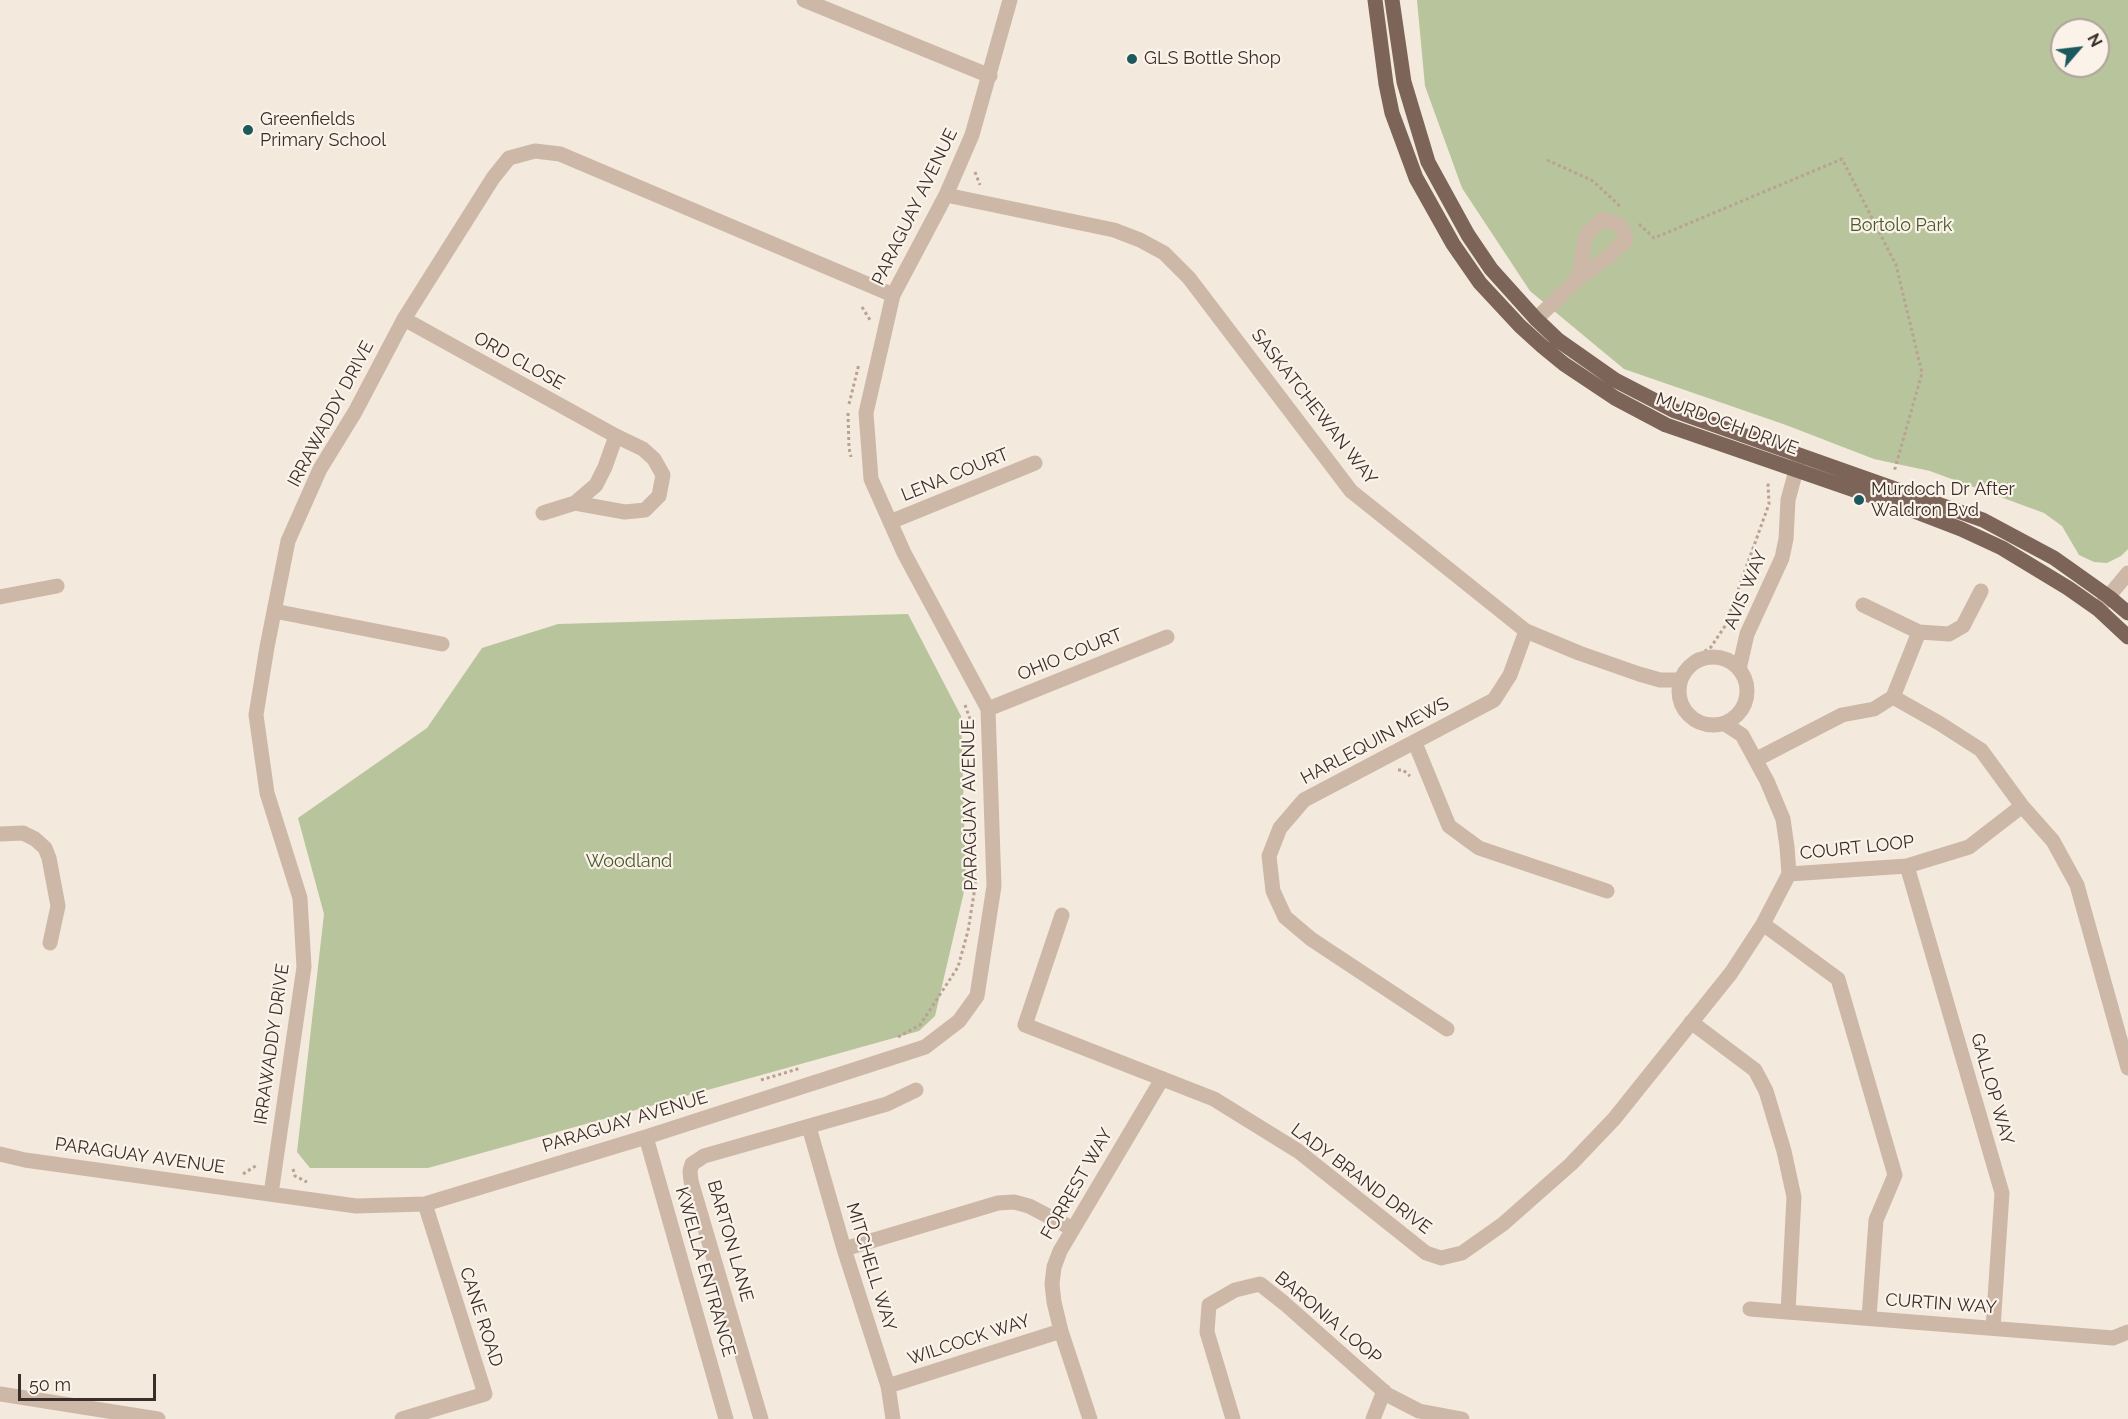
<!DOCTYPE html>
<style>
body{margin:0}
#map{position:relative;width:2128px;height:1419px;overflow:hidden;background:#f4e9dd;font-family:Raleway,sans-serif}
canvas{display:block}
.north{position:absolute;left:2050px;top:18px;width:60px;height:60px;box-sizing:border-box;background:#fbf3ea;border:2px solid #ada49d;border-radius:50%;rotate:62deg;font-size:16px;font-weight:700;line-height:24px;text-align:center;color:#392e29}
.north::after{content:'';display:block;margin:auto;width:21px;height:27px;background:#1c595d;clip-path:polygon(50% 0,100% 100%,50% 72%,0 100%)}
.scale{position:absolute;left:18px;top:1374px;width:138px;height:27px;box-sizing:border-box;border:3px solid #392e29;border-top:0;padding-left:8px;font-size:18px;line-height:21px;white-space:nowrap;color:#392e29;-webkit-text-stroke:4px #fbf3ea;paint-order:stroke}
</style>
<div id="map">
<canvas width="2128" height="1419"></canvas>
<div class="north">N</div>
<div class="scale">50 m</div>
</div>
<script>
const ctx = document.querySelector('canvas').getContext('2d');
ctx.lineJoin = 'round';
function fillPath(path, color) { ctx.fillStyle = color; ctx.fill(path, 'evenodd'); }
const poly = rows => new Path2D(rows.map(r => 'M' + r).join(''));
function trace(path, color, width, dash) { ctx.strokeStyle = color; ctx.lineWidth = width; ctx.lineCap = dash ? 'butt' : 'round'; ctx.setLineDash(dash || []); ctx.stroke(path); }
function drawText(font, color, halo, rows, align = 'center') {
  ctx.font = font + ' Raleway,sans-serif'; ctx.lineWidth = 4.5; ctx.setLineDash([]); ctx.textBaseline = 'middle'; ctx.strokeStyle = halo; ctx.fillStyle = color; for (const [text, x, y, turn = 0] of rows) {
    ctx.save(); ctx.translate(x, y); ctx.rotate((+turn || 0) * Math.PI / 180); ctx.textAlign = isNaN(turn) ? turn : align; if (halo) ctx.strokeText(text, 0, 0); ctx.fillText(text, 0, 0); ctx.restore();
  }
}
fillPath(poly([
 [1417,0,2128,0,2128,549,2121,556,2107,563,2094,562,2079,555,2062,526,2044,513,1930,471,1874,459,1786,425,1624,369,1530,291,1462,188,1425,86],
 [2062,30,2098,30,2098,66,2062,66],
 [908,614,961,716,966,883,935,1016,919,1031,428,1168,310,1168,297,1152,324,914,298,818,427,728,482,648,558,624]
]), '#b7c49c');
trace(poly([
 [1547,160,1593,181,1621,207],
 [975,172,980,185],
 [1639,224,1654,238,1842,159,1896,265,1922,373,1894,472],
 [862,307,870,320],
 [849,404,859,364],
 [848,413,849,448,851,457],
 [1685,665,1711,647,1725,626,1769,504,1768,483],
 [965,705,970,719],
 [1398,770,1403,770,1410,776],
 [898,1037,920,1025,958,967,968,931,976,881],
 [761,1080,801,1068],
 [293,1169,295,1176,307,1182],
 [243,1174,257,1165]
]), '#b9a292', 3, [3, 3]);
trace(poly([
 [804,0,990,76],
 [946,195,1114,230,1140,240,1164,253,1189,278,1351,491,1526,631,1579,653,1639,674,1660,680,1680,680],
 [404,319,616,436,605,467,596,485,575,503,543,513],
 [1536,319,1578,279,1585,239,1589,231,1603,219,1620,225,1626,236,1625,241,1609,256,1578,279],
 [575,503,625,512,645,510,659,496,663,475,654,459,643,449,616,436],
 [890,522,1035,463],
 [0,597,57,586],
 [1863,605,1919,632,1949,634,1963,626,1981,591],
 [2098,609,2128,573],
 [274,611,442,644],
 '1679 691a34 34 0 1 1 68 0a34 34 0 1 1-68 0Z',
 [1739,669,1747,634,1782,558,1786,539,1788,500,1799,459],
 [1893,697,1939,723,1981,750,2022,806,2053,841,2077,885,2128,1068],
 [1893,697,1919,632],
 [988,709,1167,637],
 [1415,743,1449,826,1479,848,1607,891],
 [1757,759,1842,715,1874,709,1893,697],
 [0,834,23,833,35,839,45,848,49,858,58,906,50,943],
 [1907,866,2002,1193,1993,1328],
 [1789,874,1907,866,1969,847,2022,806],
 [1062,915,1025,1025,1214,1099,1298,1151,1426,1253,1441,1258,1462,1253,1503,1224,1571,1164,1614,1119,1731,973,1763,924,1789,874,1787,847,1783,819,1767,781,1742,735,1725,724],
 [1763,924,1838,979,1895,1175,1876,1220,1869,1318],
 [1691,1022,1755,1070,1766,1091,1784,1151,1794,1197,1788,1312],
 [1447,1029,1311,939,1285,917,1273,891,1269,856,1280,828,1304,800,1494,700,1510,675,1526,631],
 [809,1127,844,1249,888,1386,893,1419],
 [646,1137,726,1419],
 [0,1154,25,1160,356,1206,425,1204,646,1137,925,1047,959,1021,977,996,994,886,988,709,904,553,871,479,866,413,893,295,946,195,972,135,1010,0],
 [271,1194,304,967,300,898,267,793,256,715,267,647,288,541,320,469,355,412,404,319,493,178,509,158,535,151,560,154,893,295],
 [844,1249,998,1203,1014,1202,1029,1206,1073,1229],
 [1750,1309,2113,1338,2128,1332],
 [888,1386,1061,1331],
 [0,1394,158,1419],
 [402,1419,485,1394,425,1204],
 [761,1419,691,1181,690,1171,692,1164,704,1156,887,1104,916,1090],
 [1090,1419,1061,1331,1054,1302,1052,1284,1054,1267,1060,1251,1162,1079],
 [1233,1419,1207,1332,1209,1305,1235,1290,1260,1284,1284,1303,1388,1395,1419,1411,1462,1419],
 [1373,1419,1384,1391]
]), '#cdb8a8', 15);
trace(poly([
 [1375,0,1386,84,1392,113,1416,178,1453,244,1480,283,1520,326,1542,346,1564,364,1615,398,1666,425,1909,509,1961,529,2002,548,2068,588,2098,609,2128,637],
 [1392,0,1404,82,1428,162,1468,235,1491,269,1536,319,1558,340,1615,380,1675,411,1983,520,2054,558,2109,597,2128,613]
]), '#7c6459', 15);
for (const [x, y, r, color] of [
 [1132,59,6,"#1c595d"],
 [248,130,6,"#1c595d"],
 [1859,500,6,"#1c595d"]
]) { const dot = new Path2D(); dot.arc(x, y, r, 0, 2 * Math.PI); ctx.fillStyle = color; ctx.fill(dot); trace(dot, '#fbf3ea', 2); }
drawText('18px', '#392e29', '#fbf3ea', [
 ["GLS Bottle Shop",1144,59],
 ["Greenfields",260,120],
 ["Primary School",260,141],
 ["Murdoch Dr After",1871,490],
 ["Waldron Bvd",1871,511]
], 'left');
drawText('18px', '#392e29', '#fbf3ea', [
 ["PARAGUAY AVENUE",915,207,-64],
 ["ORD CLOSE",519,361,29],
 ["SASKATCHEWAN WAY",1314,407,52],
 ["IRRAWADDY DRIVE",331,414,-62],
 ["MURDOCH DRIVE",1727,424,20],
 ["LENA COURT",955,475,-22],
 ["AVIS WAY",1746,590,-67],
 ["OHIO COURT",1070,655,-22],
 ["HARLEQUIN MEWS",1375,741,-28],
 ["PARAGUAY AVENUE",970,805,-91],
 ["COURT LOOP",1857,848,-6],
 ["IRRAWADDY DRIVE",272,1044,-82],
 ["GALLOP WAY",1992,1089,74],
 ["PARAGUAY AVENUE",625,1122,-17],
 ["PARAGUAY AVENUE",140,1156,8],
 ["LADY BRAND DRIVE",1361,1179,37],
 ["FORREST WAY",1077,1184,-60],
 ["BARTON LANE",730,1241,74],
 ["MITCHELL WAY",871,1267,73],
 ["KWELLA ENTRANCE",705,1272,74],
 ["CURTIN WAY",1941,1304,4],
 ["CANE ROAD",481,1317,72],
 ["BARONIA LOOP",1328,1318,40],
 ["WILCOCK WAY",969,1340,-18]
]);
drawText('18px', '#49592b', '#fbf3ea', [
 ["Bortolo Park",1901,226],
 ["Woodland",629,862]
]);
</script>
